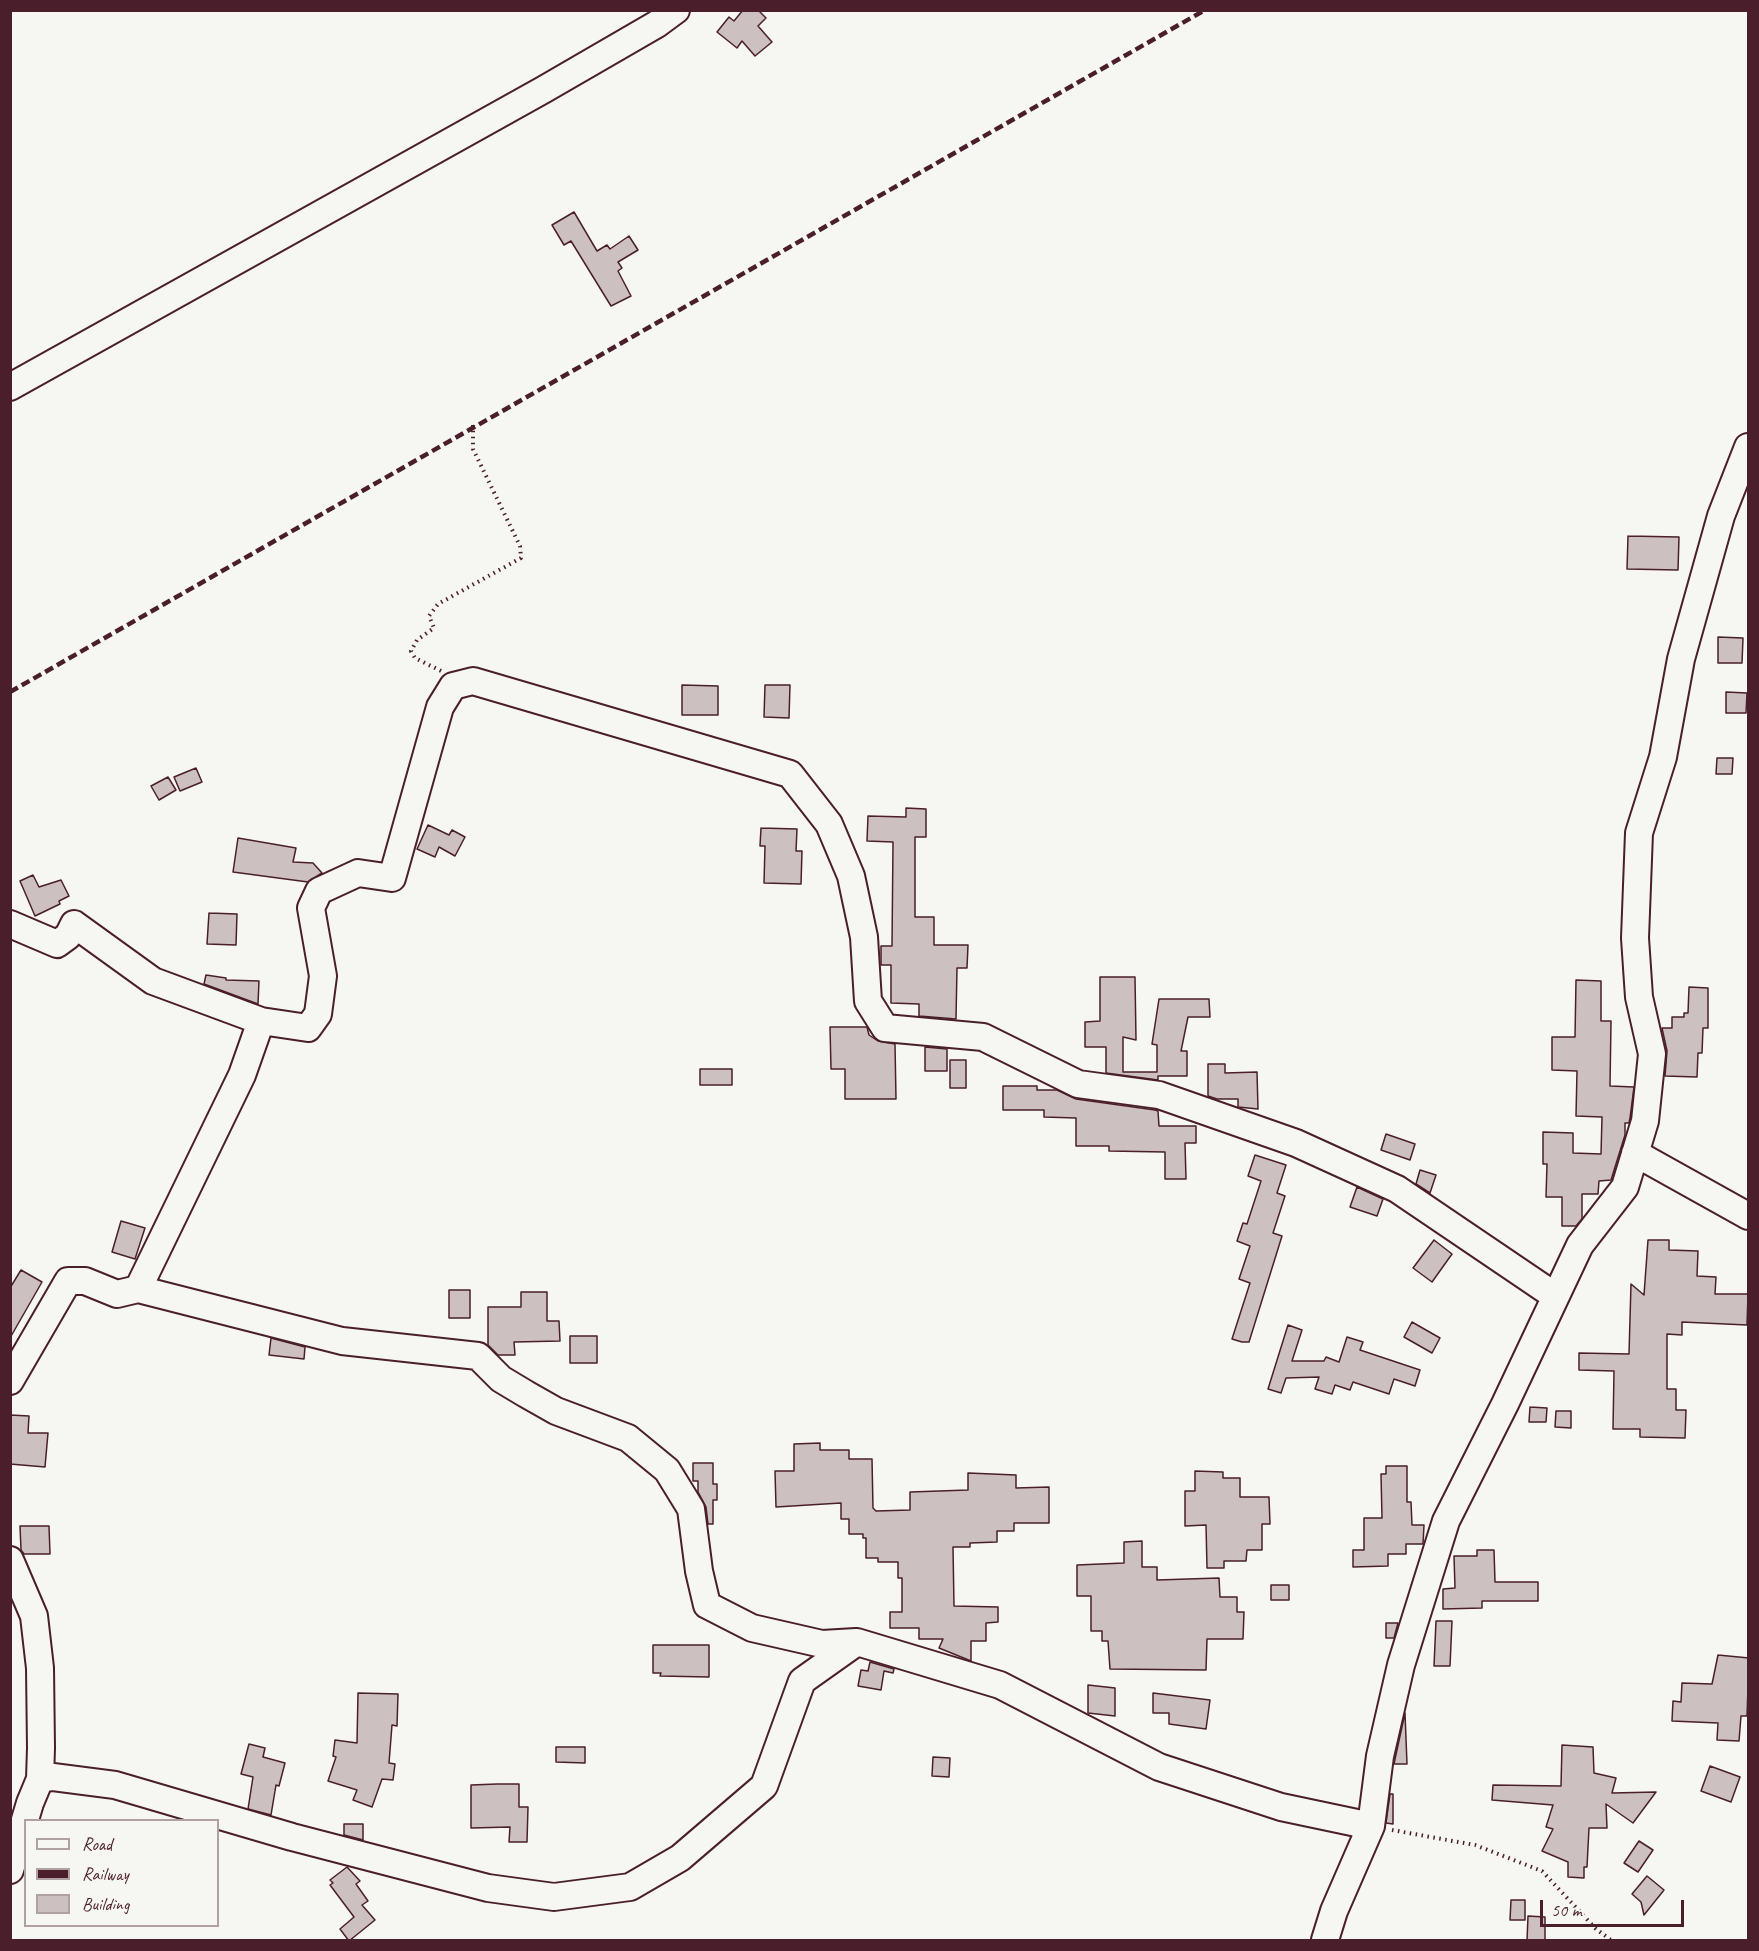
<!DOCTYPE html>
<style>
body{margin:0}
#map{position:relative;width:1759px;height:1951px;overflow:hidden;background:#f6f6f2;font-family:Caveat,sans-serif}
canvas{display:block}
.frame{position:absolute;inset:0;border:12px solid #4a1f2b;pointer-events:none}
.legend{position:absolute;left:24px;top:1819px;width:195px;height:108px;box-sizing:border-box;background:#f6f6f2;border:2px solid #b1a0a2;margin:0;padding:8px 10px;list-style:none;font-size:18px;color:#4a1f2b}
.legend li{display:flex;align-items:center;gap:12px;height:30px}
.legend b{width:30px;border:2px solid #b1a0a2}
.scale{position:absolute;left:1540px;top:1900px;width:144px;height:27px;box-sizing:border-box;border:3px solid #4a1f2b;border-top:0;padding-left:8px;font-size:18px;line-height:21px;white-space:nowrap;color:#4a1f2b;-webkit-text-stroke:4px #f6f6f2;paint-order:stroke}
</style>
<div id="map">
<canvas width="1759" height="1951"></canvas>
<div class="frame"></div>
<ul class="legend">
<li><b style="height:8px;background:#f6f6f2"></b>Road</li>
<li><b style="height:8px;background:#4a1f2b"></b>Railway</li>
<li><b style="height:16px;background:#ccc1c0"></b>Building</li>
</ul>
<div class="scale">50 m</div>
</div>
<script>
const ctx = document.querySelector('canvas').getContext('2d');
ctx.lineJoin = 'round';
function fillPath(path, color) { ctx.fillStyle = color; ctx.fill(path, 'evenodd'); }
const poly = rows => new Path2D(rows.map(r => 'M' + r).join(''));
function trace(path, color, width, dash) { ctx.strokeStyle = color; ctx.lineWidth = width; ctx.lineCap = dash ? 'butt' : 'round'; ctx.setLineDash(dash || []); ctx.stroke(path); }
const building = poly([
 [743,10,758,10,766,18,758,26,772,42,755,56,742,41,737,48,717,32,729,17,734,21,743,10],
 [574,212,597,251,607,245,610,249,629,236,638,250,618,262,622,268,618,271,631,296,611,306,571,241,564,245,552,225,574,212],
 [1628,536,1679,537,1678,570,1627,569,1628,536],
 [1718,637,1743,638,1742,663,1718,663,1718,637],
 [682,685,718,686,718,715,682,715,682,685],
 [765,685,790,685,789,718,764,717,765,685],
 [1726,692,1747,693,1746,713,1726,713,1726,692],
 [1717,758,1733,758,1732,774,1716,774,1717,758],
 [196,768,202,782,180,791,174,777,196,768],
 [168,777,176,790,159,800,151,786,168,777],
 [906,808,926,809,926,837,915,837,915,917,934,917,934,945,968,945,967,968,957,968,956,1019,919,1016,919,1004,891,1003,891,965,881,965,881,946,892,946,893,842,867,841,868,816,906,817,906,808],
 [428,825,449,835,452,830,465,837,455,856,439,847,435,857,417,849,428,825],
 [761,828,797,829,796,851,802,851,801,884,764,883,765,846,760,846,761,828],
 [238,838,296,848,293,862,313,863,322,873,308,882,233,872,238,838],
 [33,875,39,887,61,880,69,896,59,901,60,904,35,916,20,881,33,875],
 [209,913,237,914,236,945,207,944,209,913],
 [206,975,226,978,226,980,259,981,258,1004,204,984,206,975],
 [1100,977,1135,977,1136,1040,1123,1037,1123,1072,1157,1072,1157,1045,1152,1044,1159,999,1209,999,1210,1017,1188,1017,1181,1051,1187,1051,1187,1076,1158,1076,1158,1080,1106,1073,1106,1047,1085,1047,1085,1022,1100,1021,1100,977],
 [1576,980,1601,981,1601,1021,1611,1021,1610,1086,1634,1087,1630,1118,1629,1123,1625,1123,1625,1135,1611,1180,1599,1181,1598,1194,1582,1194,1582,1219,1576,1226,1562,1226,1562,1197,1546,1197,1547,1164,1543,1164,1543,1132,1573,1133,1573,1153,1601,1154,1602,1117,1576,1116,1577,1071,1552,1070,1552,1037,1575,1037,1576,980],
 [1689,987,1708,988,1708,1028,1703,1028,1702,1053,1698,1053,1697,1077,1665,1076,1667,1051,1662,1028,1672,1028,1672,1017,1684,1017,1684,1013,1688,1013,1689,987],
 [830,1027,867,1027,869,1035,878,1041,895,1044,896,1099,845,1099,845,1069,831,1069,830,1027],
 [925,1047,947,1049,947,1071,925,1071,925,1047],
 [950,1060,966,1060,966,1088,950,1088,950,1060],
 [1208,1064,1225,1064,1225,1073,1257,1072,1258,1109,1238,1107,1238,1099,1217,1099,1208,1096,1208,1064],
 [700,1069,732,1069,732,1085,700,1085,700,1069],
 [1003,1086,1037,1086,1037,1090,1057,1090,1076,1099,1155,1110,1158,1111,1159,1126,1196,1126,1196,1143,1185,1143,1186,1179,1165,1179,1165,1152,1109,1151,1109,1146,1076,1146,1076,1118,1044,1117,1044,1110,1003,1110,1003,1086],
 [1386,1134,1415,1144,1410,1160,1381,1150,1386,1134],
 [1255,1155,1286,1165,1277,1193,1285,1196,1273,1233,1282,1236,1249,1342,1242,1342,1232,1339,1250,1283,1239,1279,1250,1246,1237,1241,1243,1223,1247,1224,1261,1181,1248,1176,1255,1155],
 [1420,1170,1436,1175,1430,1193,1416,1184,1420,1170],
 [1357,1187,1383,1199,1377,1216,1350,1207,1357,1187],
 [121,1221,145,1228,135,1259,112,1252,121,1221],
 [1434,1240,1452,1254,1432,1282,1413,1268,1434,1240],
 [1648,1240,1669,1240,1669,1250,1698,1251,1697,1276,1716,1277,1715,1294,1748,1294,1747,1325,1682,1322,1682,1335,1667,1334,1667,1389,1676,1389,1676,1410,1686,1410,1685,1438,1640,1437,1640,1429,1613,1429,1614,1371,1579,1370,1579,1353,1629,1354,1631,1284,1644,1295,1648,1240],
 [21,1270,42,1282,10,1338,10,1288,21,1270],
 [449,1290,470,1290,470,1318,449,1318,449,1290],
 [521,1292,547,1292,547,1321,559,1321,560,1341,514,1342,515,1355,498,1355,488,1345,488,1307,521,1307,521,1292],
 [1412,1322,1440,1338,1432,1353,1404,1337,1412,1322],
 [1288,1325,1302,1330,1292,1361,1324,1361,1326,1357,1339,1362,1347,1337,1363,1342,1360,1350,1420,1370,1415,1386,1394,1379,1389,1394,1353,1382,1350,1390,1335,1385,1332,1394,1315,1389,1319,1377,1286,1378,1281,1393,1268,1389,1288,1325],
 [570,1336,597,1336,597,1363,570,1363,570,1336],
 [271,1338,305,1347,304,1359,269,1355,271,1338],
 [1530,1407,1547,1408,1546,1422,1529,1422,1530,1407],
 [1556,1411,1571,1411,1571,1428,1555,1427,1556,1411],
 [10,1415,29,1416,28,1433,48,1433,45,1467,10,1464,10,1415],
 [820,1443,820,1450,849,1450,849,1459,872,1459,873,1508,876,1511,910,1510,910,1492,968,1490,968,1473,1016,1475,1016,1488,1049,1487,1049,1523,1014,1523,1014,1531,997,1531,997,1542,970,1543,970,1547,953,1547,954,1606,998,1607,998,1622,986,1623,986,1641,971,1641,971,1661,939,1648,943,1639,919,1639,919,1628,890,1628,890,1612,902,1612,902,1578,898,1578,898,1562,878,1562,878,1558,866,1558,866,1538,863,1538,863,1534,849,1534,849,1519,841,1519,841,1503,776,1507,775,1471,794,1471,794,1444,820,1443],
 [693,1463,713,1463,713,1484,717,1484,717,1500,713,1500,713,1524,708,1524,706,1507,698,1492,698,1481,693,1481,693,1463],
 [1386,1466,1407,1466,1407,1502,1411,1502,1412,1525,1424,1525,1423,1544,1406,1544,1406,1554,1388,1554,1388,1566,1353,1567,1353,1550,1364,1550,1364,1518,1382,1518,1381,1474,1386,1474,1386,1466],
 [1195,1471,1223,1472,1223,1478,1240,1478,1240,1497,1269,1497,1270,1524,1262,1524,1262,1550,1247,1550,1246,1561,1224,1561,1224,1568,1207,1568,1206,1525,1185,1526,1185,1491,1195,1491,1195,1471],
 [20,1526,49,1526,50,1554,24,1554,21,1550,20,1526],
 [1142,1541,1142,1567,1157,1567,1157,1580,1219,1578,1220,1597,1237,1597,1237,1612,1244,1612,1243,1639,1207,1639,1206,1670,1110,1669,1108,1641,1102,1641,1102,1631,1091,1631,1091,1596,1077,1596,1077,1565,1124,1563,1124,1542,1142,1541],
 [1477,1550,1494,1550,1495,1582,1538,1582,1538,1601,1482,1601,1482,1608,1443,1609,1443,1589,1455,1588,1454,1556,1477,1556,1477,1550],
 [1271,1585,1289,1585,1289,1600,1271,1600,1271,1585],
 [1436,1621,1452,1621,1450,1666,1434,1666,1436,1621],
 [1386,1623,1398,1623,1394,1638,1386,1638,1386,1623],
 [653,1645,709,1645,709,1677,660,1676,661,1673,653,1673,653,1645],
 [1718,1655,1749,1658,1747,1716,1741,1716,1739,1741,1717,1740,1718,1723,1672,1721,1673,1701,1681,1702,1682,1683,1712,1684,1718,1655],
 [870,1662,894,1669,893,1673,884,1671,881,1690,858,1686,861,1670,868,1671,870,1662],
 [1088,1685,1115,1688,1115,1716,1088,1713,1088,1685],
 [358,1693,398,1694,397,1726,392,1725,389,1763,395,1764,393,1780,382,1779,372,1807,353,1800,357,1790,328,1781,336,1757,333,1756,335,1740,357,1743,358,1693],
 [1153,1693,1210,1700,1206,1729,1169,1724,1169,1713,1153,1713,1153,1693],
 [1405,1713,1407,1764,1394,1764,1395,1759,1405,1713],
 [249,1744,265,1748,263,1757,285,1763,279,1786,276,1785,271,1815,248,1809,253,1777,241,1774,249,1744],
 [1562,1745,1593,1747,1594,1773,1616,1778,1612,1793,1656,1792,1633,1823,1606,1804,1607,1828,1589,1828,1587,1867,1584,1867,1584,1878,1568,1877,1568,1862,1542,1851,1553,1829,1546,1827,1553,1805,1492,1800,1493,1785,1561,1786,1562,1745],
 [556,1747,585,1747,585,1763,556,1762,556,1747],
 [933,1757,950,1758,949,1777,932,1776,933,1757],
 [1710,1766,1740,1777,1731,1802,1701,1791,1710,1766],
 [497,1784,519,1784,519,1807,528,1807,527,1842,509,1842,510,1827,471,1828,471,1785,497,1784],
 [1390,1794,1393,1794,1393,1824,1386,1823,1390,1794],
 [344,1824,363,1824,363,1840,344,1835,344,1824],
 [1639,1841,1653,1850,1638,1872,1624,1863,1639,1841],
 [347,1867,360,1881,356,1884,368,1901,362,1905,375,1920,349,1941,340,1929,354,1917,330,1885,333,1883,330,1880,347,1867],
 [1647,1876,1664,1890,1644,1915,1641,1902,1632,1894,1647,1876],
 [1511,1900,1525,1900,1525,1920,1510,1920,1511,1900],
 [1528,1916,1545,1917,1545,1941,1527,1941,1528,1916]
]);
fillPath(building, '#ccc1c0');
trace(building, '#4a1f2b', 1.5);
const minor = poly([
 [10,387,543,90,657,24,676,10],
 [10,924,57,944,68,936,74,924,153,981,261,1021],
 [1635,1153,1748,1216],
 [138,1289,342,1341,478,1356,501,1379,526,1394,556,1411,628,1438,667,1470,691,1509,699,1571,707,1605,752,1628,822,1644,856,1642],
 [10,1381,68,1281,85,1281,117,1294,138,1289,242,1075,261,1021,308,1028,318,1014,323,976,311,908,319,891,358,873,392,878,440,707,453,686,473,681,790,774,829,824,851,876,864,937,868,1001,885,1028,983,1037,1078,1084,1159,1095,1296,1143,1397,1189,1555,1296],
 [10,1560,34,1616,40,1668,41,1748,40,1779,30,1803,10,1870],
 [40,1779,53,1777,115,1785,292,1837,488,1888,554,1897,630,1887,680,1858,764,1786,802,1681,857,1642,1000,1685,1159,1767,1281,1807,1371,1826],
 [1325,1940,1334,1911,1371,1826,1380,1756,1401,1665,1446,1521,1505,1404,1580,1245,1625,1187,1645,1121,1652,1054,1639,997,1635,938,1639,833,1663,757,1681,659,1721,516,1748,447]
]);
trace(minor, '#4a1f2b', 30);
trace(poly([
 [441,671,415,658,411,651,417,640,434,628,429,616,438,604,521,558,520,546,473,449,473,425],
 [1392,1830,1475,1845,1542,1871,1596,1929,1611,1940]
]), '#4a1f2b', 4, [1.5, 4.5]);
trace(minor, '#f6f6f2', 26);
trace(poly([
 [10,692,1205,10]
]), '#4a1f2b', 4.5, [9, 4.5]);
</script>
